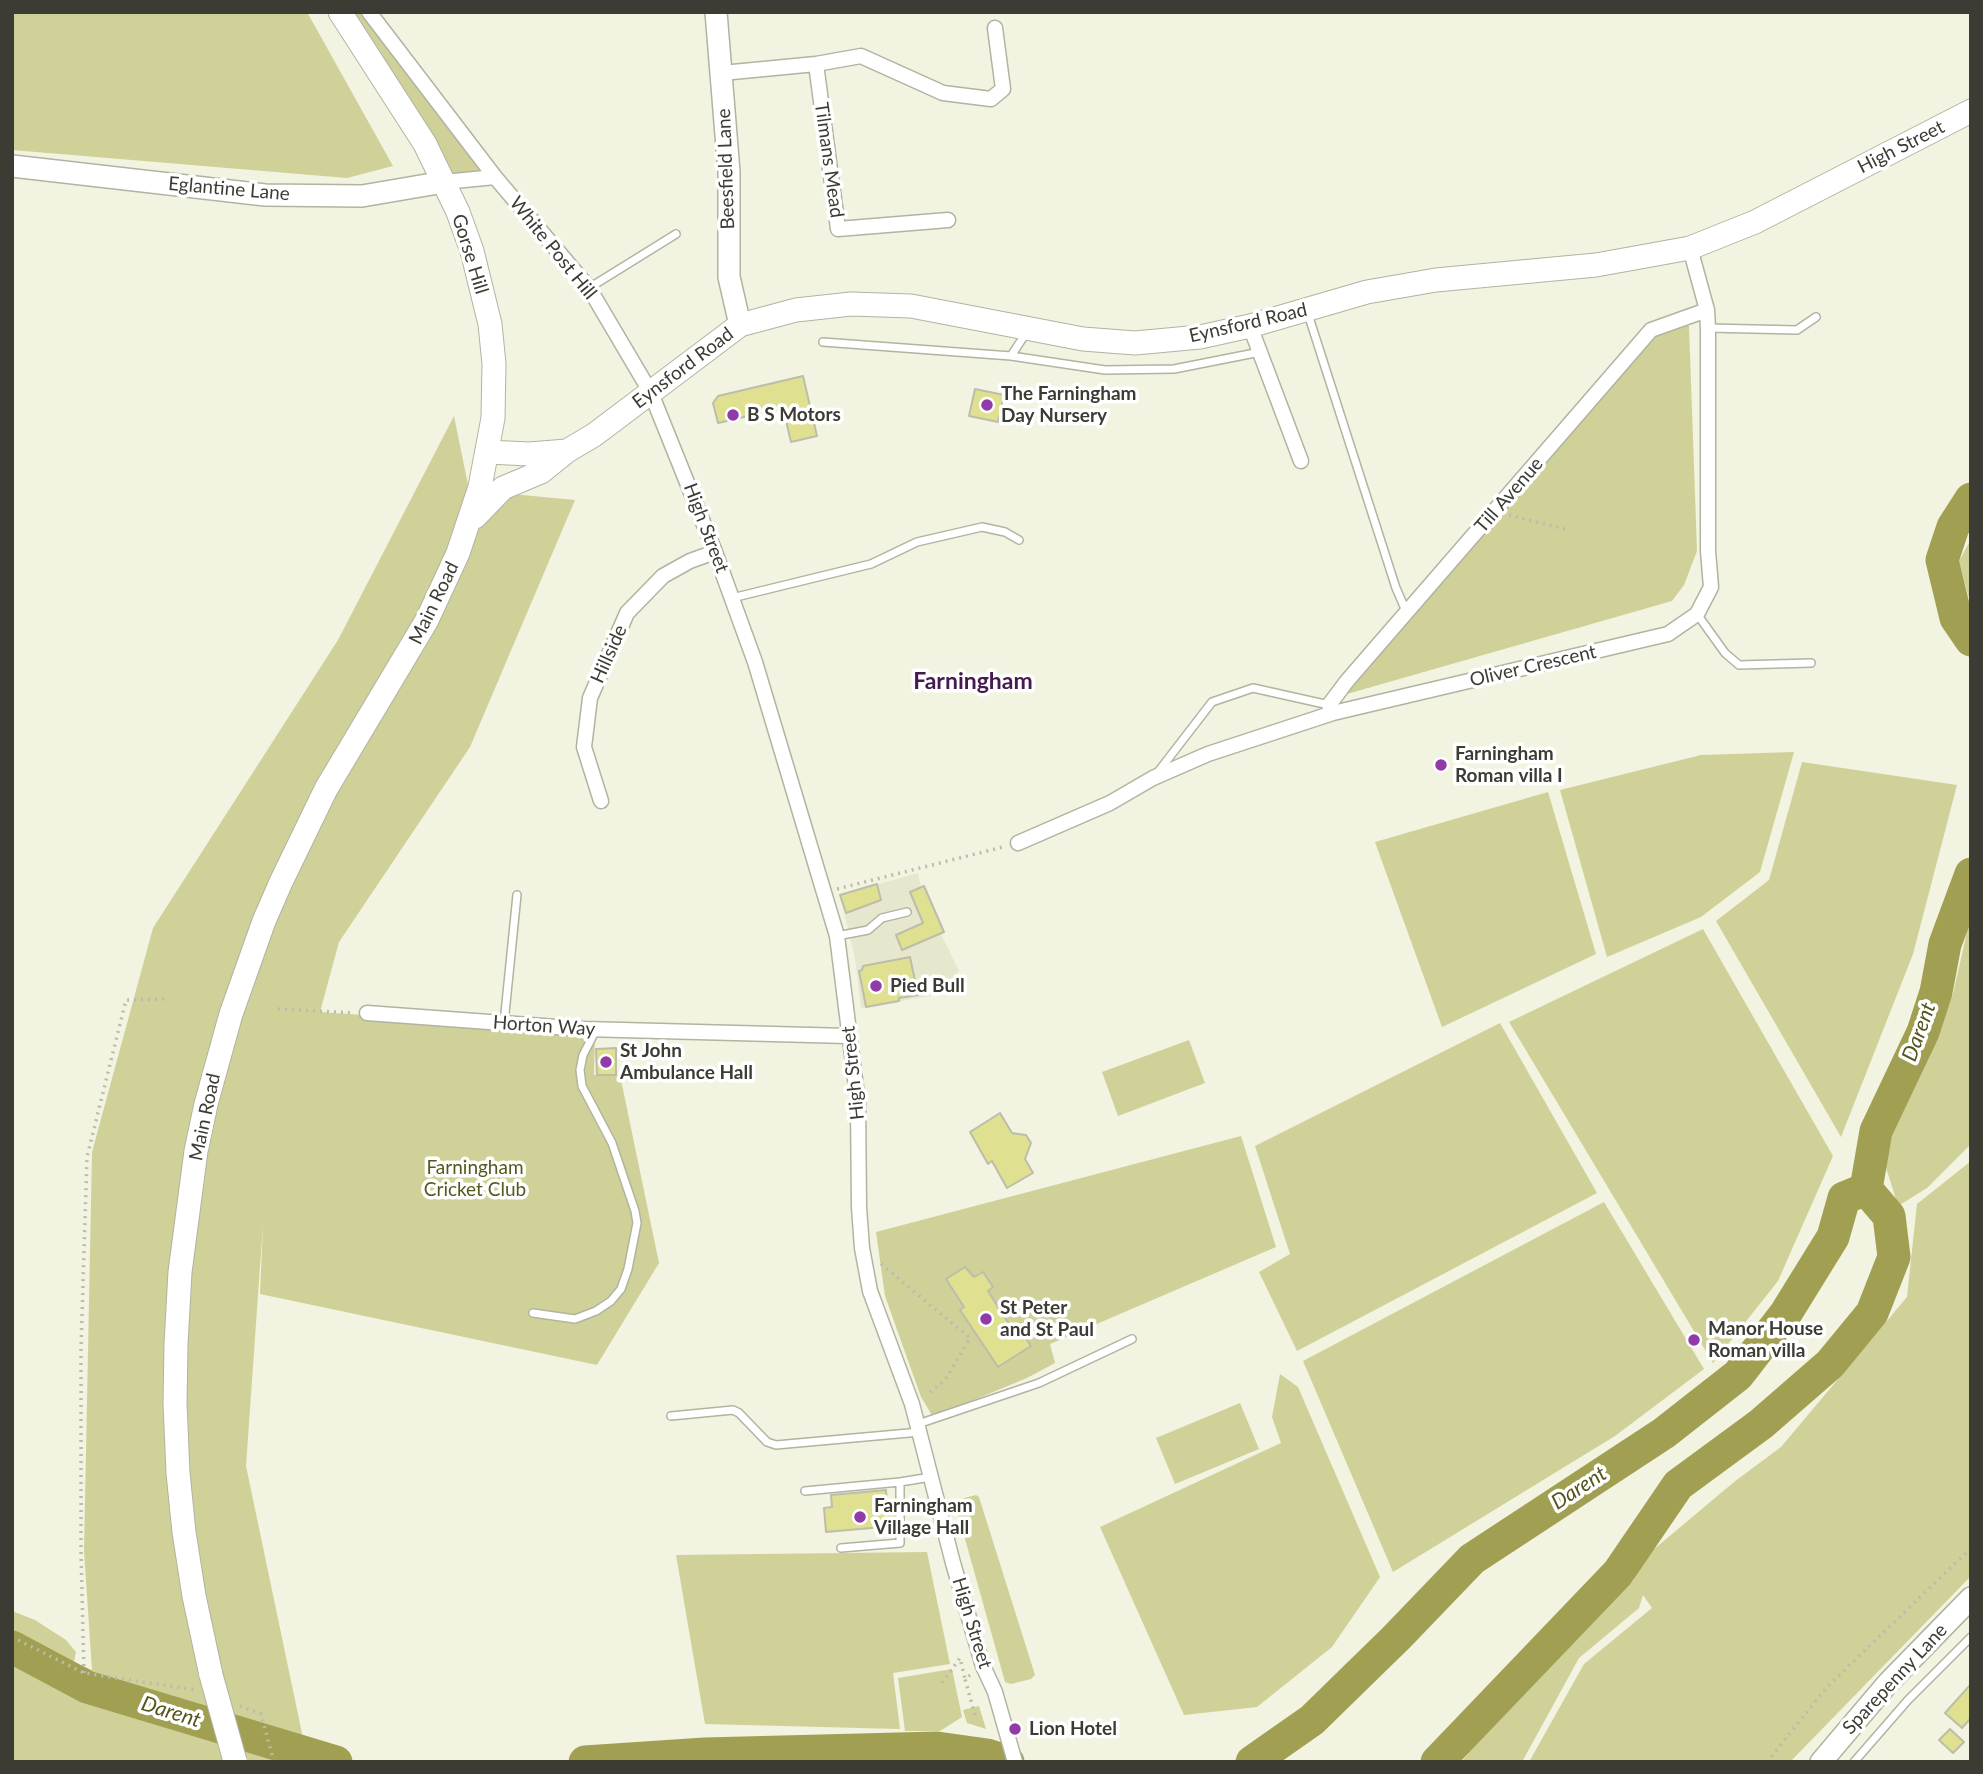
<!DOCTYPE html>
<style>
body{margin:0}
#map{position:relative;width:1983px;height:1774px;overflow:hidden;background:#f2f3e0;font-family:Lato,sans-serif}
canvas{display:block}
.frame{position:absolute;inset:0;border:14px solid #3c3c35;pointer-events:none}
</style>
<div id="map">
<canvas width="1983" height="1774"></canvas>
<div class="frame"></div>
</div>
<script>
const ctx = document.querySelector('canvas').getContext('2d');
ctx.lineJoin = 'round';
function fillPath(path, color) { ctx.fillStyle = color; ctx.fill(path, 'evenodd'); }
const poly = rows => new Path2D(rows.map(r => 'M' + r).join(''));
function trace(path, color, width, dash) { ctx.strokeStyle = color; ctx.lineWidth = width; ctx.lineCap = dash ? 'butt' : 'round'; ctx.setLineDash(dash || []); ctx.stroke(path); }
function drawText(font, color, halo, rows, align = 'center') {
  ctx.font = font + ' Lato,sans-serif'; ctx.lineWidth = 7; ctx.setLineDash([]); ctx.textBaseline = 'middle'; ctx.strokeStyle = halo; ctx.fillStyle = color; for (const [text, x, y, turn = 0] of rows) {
    ctx.save(); ctx.translate(x, y); ctx.rotate((+turn || 0) * Math.PI / 180); ctx.textAlign = isNaN(turn) ? turn : align; if (halo) ctx.strokeText(text, 0, 0); ctx.fillText(text, 0, 0); ctx.restore();
  }
}
fillPath(poly([
 [918,873,921,887,924,886,944,932,941,934,959,971,935,995,861,1008,855,958,840,895]
]), '#e6e7cd');
fillPath(poly([
 [12,12,307,12,393,166,347,178,12,150],
 [347,12,368,12,494,175,450,187],
 [1669,326,1689,326,1697,551,1684,585,1672,601,1340,696,1654,332],
 [454,416,469,490,575,500,470,747,339,942,320,1012,595,1031,594,1075,620,1075,659,1263,597,1365,260,1294,263,1224,246,1466,308,1762,12,1762,12,1649,23,1641,46,1650,12,1632,12,1611,35,1620,66,1640,76,1652,74,1662,92,1670,84,1551,92,1152,153,928,338,640],
 [1971,539,1971,606,1959,561],
 [1794,752,1760,872,1701,917,1607,957,1560,790,1701,755],
 [1802,762,1957,785,1913,954,1841,1137,1716,921,1769,880],
 [1548,792,1596,954,1442,1027,1375,842],
 [1971,914,1971,1144,1927,1188,1898,1206,1883,1158,1904,1104,1953,994],
 [1703,929,1833,1156,1778,1281,1713,1363,1509,1022],
 [1500,1023,1597,1193,1297,1351,1259,1272,1290,1254,1255,1146],
 [1189,1040,1205,1083,1118,1116,1102,1072],
 [1241,1136,1276,1247,1050,1344,1055,1363,1027,1378,933,1417,921,1397,885,1296,876,1232],
 [1971,1161,1971,1576,1790,1762,1529,1762,1584,1664,1652,1608,1643,1595,1639,1608,1579,1658,1522,1762,1461,1762,1558,1647,1634,1580,1628,1571,1734,1482,1781,1447,1907,1297,1917,1204],
 [1604,1202,1704,1369,1615,1436,1393,1572,1303,1361],
 [1280,1374,1298,1387,1380,1577,1332,1647,1257,1707,1184,1715,1100,1527,1281,1443,1272,1417],
 [1240,1403,1259,1449,1175,1484,1156,1438],
 [976,1495,979,1497,1035,1675,1031,1679,1011,1684,1005,1682,955,1503,956,1500],
 [927,1552,950,1664,893,1673,900,1729,705,1724,676,1555],
 [952,1669,962,1717,940,1731,905,1731,898,1678],
 [979,1706,986,1729,967,1723,963,1710],
 [929,1758,960,1762,849,1762]
]), '#d0d199');
trace(poly([
 [1971,499,1953,527,1942,560,1956,618,1971,640],
 [12,1647,87,1687,336,1762],
 [585,1762,705,1754,937,1748,987,1755,1008,1762],
 [1252,1762,1312,1720,1397,1637,1472,1559,1664,1433,1738,1375,1786,1313,1833,1237,1844,1198,1866,1189],
 [1437,1762,1618,1573,1678,1485,1761,1424,1830,1364,1872,1313,1894,1257,1889,1216,1866,1189,1876,1131,1923,1032,1936,992,1945,944,1971,874]
]), '#a09f52', 33);
const building = poly([
 [803,376,817,436,791,442,783,408,718,423,713,403,718,396,803,376],
 [975,389,1004,395,998,422,969,416,975,389],
 [877,884,881,900,846,913,840,895,877,884],
 [924,886,944,932,902,950,896,935,923,923,910,892,924,886],
 [910,957,918,995,899,998,899,1001,866,1007,859,971,862,970,863,966,910,957],
 [616,1048,616,1075,597,1075,596,1049,616,1048],
 [1000,1113,1012,1133,1026,1135,1031,1143,1025,1159,1033,1173,1007,1188,992,1161,988,1164,970,1132,1000,1113],
 [965,1267,974,1277,983,1272,993,1287,988,1291,1014,1332,1020,1329,1031,1346,998,1367,960,1310,964,1307,946,1279,965,1267],
 [886,1490,887,1504,894,1503,894,1526,826,1532,824,1508,832,1507,831,1495,886,1490],
 [1971,1684,1971,1718,1962,1728,1945,1713,1971,1684],
 [1950,1729,1964,1742,1953,1753,1939,1740,1950,1729]
]);
fillPath(building, '#e0e091');
trace(building, '#bcbdab', 2);
const lane = poly([
 [589,288,676,234],
 [1308,314,1396,588,1406,611],
 [1708,328,1797,330,1816,317],
 [823,342,1011,356,1105,370,1174,369,1260,352],
 [1011,356,1026,333],
 [732,598,871,564,917,542,982,527,1005,532,1019,540],
 [1697,614,1725,653,1739,665,1811,663],
 [1158,772,1212,702,1253,688,1329,705,1330,707],
 [837,936,868,930,882,918,907,912],
 [504,1023,517,895],
 [533,1313,575,1319,596,1311,611,1301,621,1289,628,1269,637,1223,635,1211,612,1143,582,1086,580,1070,583,1055,596,1030],
 [671,1416,733,1410,739,1413,767,1442,776,1445,920,1432],
 [918,1424,1039,1383,1132,1339],
 [805,1491,900,1482],
 [841,1548,900,1543,900,1482,931,1477],
 [1854,1762,1908,1700,1971,1637]
]);
const street = poly([
 [369,12,495,177,589,288,651,393,715,552,755,662,837,936,858,1103,859,1207,862,1248,870,1291,912,1404,953,1563,983,1666,995,1692,1015,1762],
 [816,64,838,229,948,220],
 [722,73,816,64,861,56,943,93,991,99,1003,89,995,28],
 [444,182,495,177],
 [1250,326,1301,461],
 [1329,705,1347,681,1651,330,1707,310],
 [601,801,584,747,590,698,627,613,663,576,690,561,715,552],
 [1018,843,1110,803,1153,778,1208,754,1333,713,1668,634,1697,614,1711,587,1708,551,1708,328,1707,310,1690,248],
 [367,1013,584,1029,848,1036]
]);
const secondary = poly([
 [716,12,729,172,729,277,740,325],
 [12,166,265,195,362,196,444,182],
 [1821,1762,1888,1683,1971,1598]
]);
const primary = poly([
 [488,452,529,454,567,451],
 [475,517,503,488,541,472,567,451,594,435,740,325,796,310,851,304,911,306,1083,339,1135,343,1200,337,1250,326,1367,292,1436,280,1596,265,1690,248,1755,222,1971,111],
 [211,1675,194,1596,184,1532,178,1473,175,1403,176,1344,180,1272,196,1151,206,1104,231,1014,264,921,281,882,326,789,427,620,458,553,480,487,493,418,494,364,490,324,472,251,458,212,425,144,340,12]
]);
trace(lane, '#b2b3a1', 10);
trace(street, '#b2b3a1', 17);
trace(secondary, '#b2b3a1', 24);
trace(primary, '#b2b3a1', 25);
trace(poly([
 [1509,515,1565,529],
 [837,889,1003,847],
 [278,1009,353,1013],
 [881,1264,970,1338,945,1380,926,1395],
 [12,1637,84,1673,196,1690],
 [84,1673,81,1552,81,1348,87,1157,126,1000,167,999],
 [970,1675,965,1679,976,1719],
 [942,1683,960,1658,965,1679],
 [240,1706,261,1714,274,1762],
 [1767,1762,1827,1687,1971,1548]
]), '#bbbcac', 3.5, [2, 5]);
trace(lane, '#fff', 7);
trace(street, '#fff', 14);
trace(secondary, '#fff', 21);
trace(primary, '#fff', 23);
const primaryBridge = poly([
 [211,1675,235,1761]
]);
trace(primaryBridge, '#b2b3a1', 25, []);
trace(primaryBridge, '#fff', 23);
for (const [x, y, r, color] of [
 [987,405,7,"#913ba8"],
 [733,415,7,"#913ba8"],
 [1441,765,7,"#913ba8"],
 [876,986,7,"#913ba8"],
 [606,1062,7,"#913ba8"],
 [986,1319,7,"#913ba8"],
 [1694,1340,7,"#913ba8"],
 [860,1517,7,"#913ba8"],
 [1015,1729,7,"#913ba8"]
]) { const dot = new Path2D(); dot.arc(x, y, r, 0, 2 * Math.PI); ctx.fillStyle = color; ctx.fill(dot); trace(dot, '#fff', 2.5); }
drawText('19px', '#3c3c35', '#fff', [
 ["High Street",1901,147,-27],
 ["Tilmans Mead",829,160,82],
 ["Beesfield Lane",726,169,-92],
 ["Eglantine Lane",229,189,5],
 ["White Post Hill",553,248,51],
 ["Gorse Hill",470,254,73],
 ["Eynsford Road",1248,323,-13],
 ["Eynsford Road",683,368,-37],
 ["Till Avenue",1509,495,-49],
 ["High Street",706,528,69],
 ["Main Road",434,603,-64],
 ["Hillside",609,654,-66],
 ["Oliver Crescent",1533,666,-13],
 ["Horton Way",544,1026,4],
 ["High Street",853,1073,-96],
 ["Main Road",205,1117,-78],
 ["High Street",972,1623,73],
 ["Sparepenny Lane",1895,1679,-47]
]);
drawText('bold 19px', '#3c3c35', '#fff', [
 ["The Farningham",1001,394],
 ["Day Nursery",1001,416],
 ["B S Motors",747,415],
 ["Farningham",1455,754],
 ["Roman villa I",1455,776],
 ["Pied Bull",890,986],
 ["St John",620,1051],
 ["Ambulance Hall",620,1073],
 ["St Peter",1000,1308],
 ["and St Paul",1000,1330],
 ["Manor House",1708,1329],
 ["Roman villa",1708,1351],
 ["Farningham",874,1506],
 ["Village Hall",874,1528],
 ["Lion Hotel",1029,1729]
], 'left');
drawText('19px', '#58571e', '#fff', [
 ["Farningham",475,1168],
 ["Cricket Club",475,1190]
]);
drawText('italic 21px', '#55541a', '#fff', [
 ["Darent",1919,1032,-70],
 ["Darent",1579,1488,-33],
 ["Darent",171,1712,17]
]);
drawText('bold 23px', '#441a4f', '#fff', [
 ["Farningham",973,682]
]);
</script>
